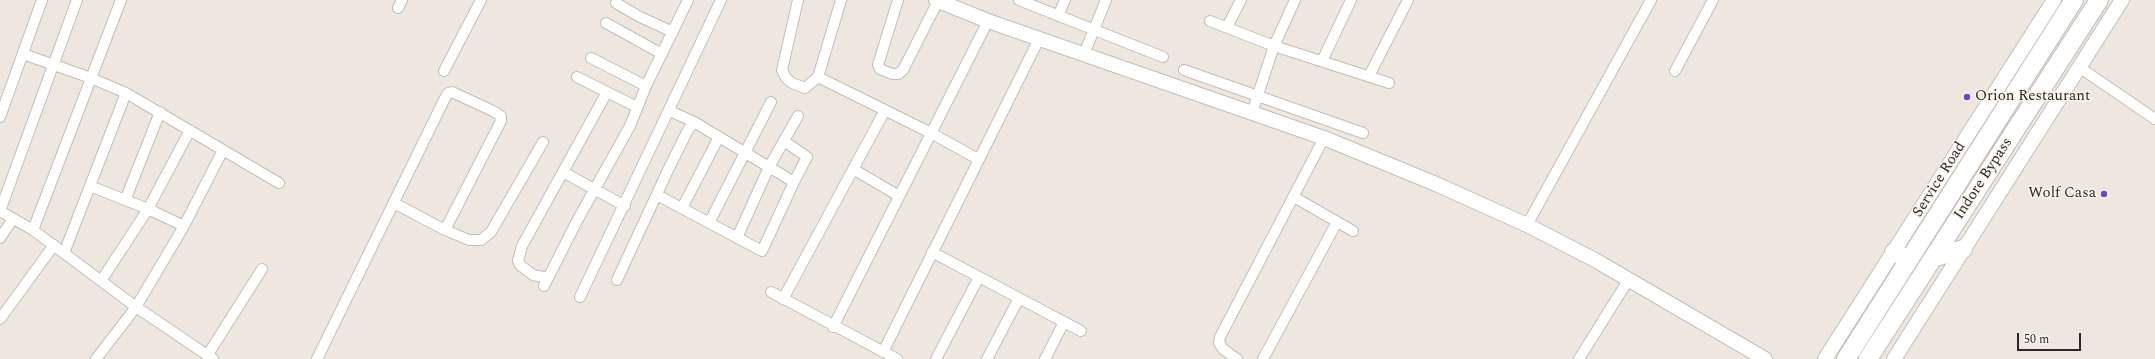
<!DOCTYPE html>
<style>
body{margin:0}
#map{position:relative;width:2155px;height:359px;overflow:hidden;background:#ede7e0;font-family:Spectral,serif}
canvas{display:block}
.scale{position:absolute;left:2017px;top:333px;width:64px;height:18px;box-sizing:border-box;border:2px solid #2b2927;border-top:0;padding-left:5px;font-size:12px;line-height:14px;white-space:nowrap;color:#2b2927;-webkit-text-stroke:3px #faf4ed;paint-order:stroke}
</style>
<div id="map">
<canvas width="2155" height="359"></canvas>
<div class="scale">50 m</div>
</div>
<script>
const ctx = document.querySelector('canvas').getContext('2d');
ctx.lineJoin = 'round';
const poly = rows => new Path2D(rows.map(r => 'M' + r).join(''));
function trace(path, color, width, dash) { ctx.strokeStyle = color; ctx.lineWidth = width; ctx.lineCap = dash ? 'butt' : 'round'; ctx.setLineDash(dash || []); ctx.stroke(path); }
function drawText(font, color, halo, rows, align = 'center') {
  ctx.font = font + ' Spectral,serif'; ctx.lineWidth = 3; ctx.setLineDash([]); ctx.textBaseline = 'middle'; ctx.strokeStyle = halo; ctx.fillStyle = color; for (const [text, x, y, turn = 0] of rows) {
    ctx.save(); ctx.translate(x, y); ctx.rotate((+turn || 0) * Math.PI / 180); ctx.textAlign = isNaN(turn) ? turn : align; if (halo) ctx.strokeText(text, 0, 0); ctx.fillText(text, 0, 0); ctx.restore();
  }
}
const street = poly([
 [77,0,0,211,33,230,136,307,213,359],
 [798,0,782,70,786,78,792,83,805,88,818,77,841,0],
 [898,0,878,65,880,69,892,74,898,74,903,70,938,1],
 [1019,0,1163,57],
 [616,3,638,16,673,32],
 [398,8,402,0],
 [1058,16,1065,0],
 [1210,21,1274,46,1389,83],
 [606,23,662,54],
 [1227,27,1241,0],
 [23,54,91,78,126,93,279,183],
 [1084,54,1106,0],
 [591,58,646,86],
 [1322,61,1351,0],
 [2079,67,2155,119],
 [1184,70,1363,133],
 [444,71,481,0],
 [1675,71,1713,0],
 [1369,76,1408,0],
 [577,77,637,107],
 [818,77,931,133,978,159],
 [670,111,694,122],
 [1252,113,1274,46,1295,0],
 [0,117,42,0],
 [784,141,807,157,794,182],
 [853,169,899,196],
 [563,172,625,206],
 [90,186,148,209,101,281],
 [1294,197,1353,231],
 [126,198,160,112],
 [394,203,445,230,469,240,481,240,491,232,543,142],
 [682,208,719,137],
 [709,223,771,102],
 [1527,225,1651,0],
 [184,226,223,150],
 [33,230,121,0],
 [0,238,13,219],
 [737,238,769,167,798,116],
 [932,252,1081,331],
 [64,253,126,93],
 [548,278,533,275,520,265,518,261,522,246,607,92],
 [617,280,669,168,688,130,694,122,794,182,762,251,657,195],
 [544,286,578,219,630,126,646,86,688,0],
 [771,292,897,359],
 [580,297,721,0],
 [783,299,884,112],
 [0,319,54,245],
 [833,327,988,21],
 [883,352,1039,39],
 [207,356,262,269],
 [96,359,136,307,184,226,148,209,190,130],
 [317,359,445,98,448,93,452,92,493,111,501,116,501,121,445,230],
 [936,359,979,277],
 [987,359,1019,298],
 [1045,359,1064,322],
 [1237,359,1223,349,1219,343,1220,337,1324,138],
 [1263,359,1337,222],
 [1579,359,1629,279]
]);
const secondary = poly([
 [936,0,988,21,1324,138,1436,184,1527,225,1595,260,1765,359],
 [1825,359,2054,0],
 [1894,359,2122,0]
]);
const highway = poly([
 [1894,252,1909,260],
 [1933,258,1963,249],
 [1846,359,2074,0],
 [1868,359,2099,0]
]);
trace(street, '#c4beb7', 12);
trace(secondary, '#c4beb7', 16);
trace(highway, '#c4beb7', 20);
trace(street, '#fff', 10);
trace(secondary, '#fff', 14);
trace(highway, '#fff', 18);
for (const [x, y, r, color] of [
 [1967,97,4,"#674ac3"],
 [2104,194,4,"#674ac3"]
]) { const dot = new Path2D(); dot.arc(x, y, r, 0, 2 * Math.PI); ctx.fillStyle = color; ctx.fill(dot); trace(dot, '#faf4ed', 1.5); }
drawText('15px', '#2b2927', '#faf4ed', [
 ["Orion Restaurant",1975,97],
 ["Wolf Casa",2096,194,"right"]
], 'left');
drawText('15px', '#2b2927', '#faf4ed', [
 ["Indore Bypass",1984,179,-57],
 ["Service Road",1940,180,-58]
]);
</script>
